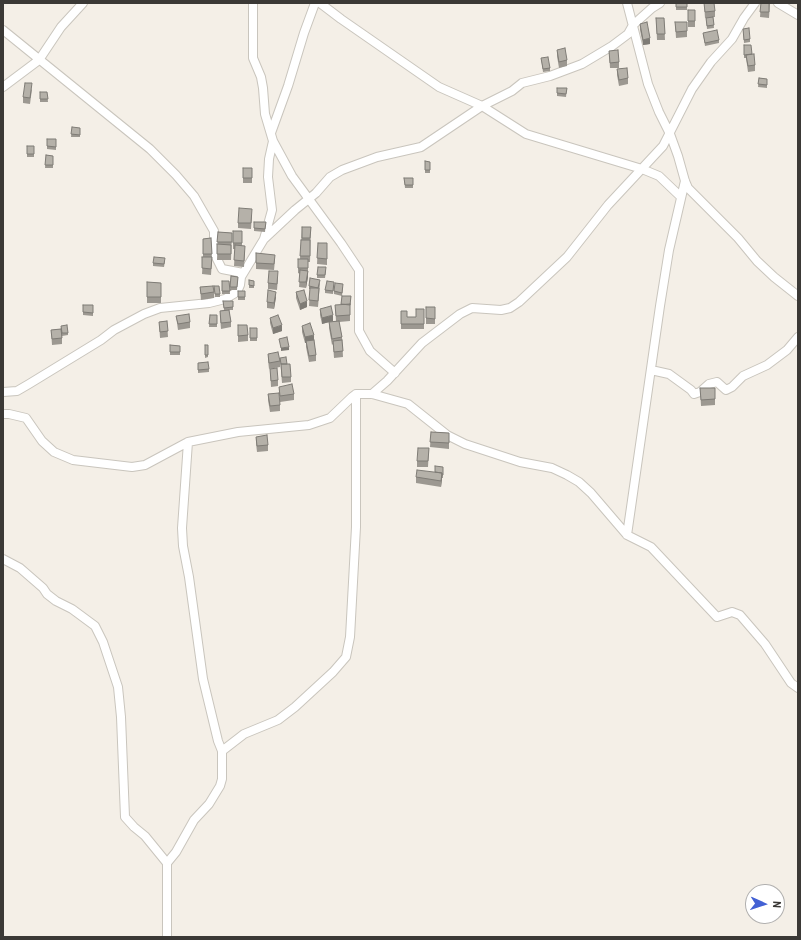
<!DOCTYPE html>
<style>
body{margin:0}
#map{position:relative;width:801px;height:940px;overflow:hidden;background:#f4efe7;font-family:"Roboto Condensed",sans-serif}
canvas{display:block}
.frame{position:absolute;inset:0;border:4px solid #3b3936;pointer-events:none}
.north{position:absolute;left:745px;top:884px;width:40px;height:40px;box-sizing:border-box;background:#fff;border:1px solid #b1b0af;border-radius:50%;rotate:93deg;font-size:11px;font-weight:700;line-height:16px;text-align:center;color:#3b3936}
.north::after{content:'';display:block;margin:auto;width:14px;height:18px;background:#4361d4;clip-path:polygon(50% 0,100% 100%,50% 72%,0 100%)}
</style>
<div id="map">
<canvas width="801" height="940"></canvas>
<div class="frame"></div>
<div class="north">N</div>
</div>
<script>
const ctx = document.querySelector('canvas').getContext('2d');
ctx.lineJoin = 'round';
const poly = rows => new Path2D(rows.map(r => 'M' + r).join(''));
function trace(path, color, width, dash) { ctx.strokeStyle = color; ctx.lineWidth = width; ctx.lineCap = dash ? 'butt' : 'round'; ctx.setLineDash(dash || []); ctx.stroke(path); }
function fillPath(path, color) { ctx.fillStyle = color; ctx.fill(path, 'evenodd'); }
const minor = poly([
 [320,3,341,19,439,87,482,106,526,134,642,169,659,176,681,197],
 [627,3,648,84,659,112,670,134,678,156,685,181,688,188,738,238,757,261,774,277,798,296],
 [778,3,798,15],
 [3,30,150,149,176,175,194,196,214,231,214,253,222,269,243,273],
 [3,87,39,60,61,27,83,3],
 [271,133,288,86,304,33,315,3],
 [273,141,292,176,341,243,359,270,359,331,370,351,395,373],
 [264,239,295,210,316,193,330,177,342,170,377,157,421,147,482,106,512,91,522,83,550,76,582,64,612,46,628,34,633,25,652,8,660,3],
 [651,370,669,374,691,390,694,394,700,392,709,384,717,382,726,390,732,387,743,376,767,365,787,350,798,337],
 [3,392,17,391,29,384,101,340,114,330,144,314,160,308,209,303,225,299,237,292,240,285,241,277,264,239,272,210,268,177,269,159,273,141,265,114,263,88,261,77,253,58,253,3],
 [372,394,387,381,422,343,460,314,472,308,501,310,510,308,519,302,567,257,608,205,663,146,692,89,711,62,732,39,744,18,755,3],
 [3,414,9,414,26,418,42,441,54,452,73,460,132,467,145,465,188,442,238,432,309,425,330,418,352,397,356,394,372,394,408,404,447,435,465,444,520,462,552,468,567,475,579,482,591,493,627,535,651,547,717,617,732,612,740,615,765,644,791,683,798,688],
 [627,535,660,306,669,250,685,181],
 [3,559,20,568,43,588,47,594,56,601,72,609,95,626,103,642,118,687,121,717,125,817,134,827,145,836,167,863,167,937],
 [222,751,244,734,278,720,295,707,333,672,346,657,350,637,356,527,356,394],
 [167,863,176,852,194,820,209,804,220,786,222,779,222,751,218,741,203,679,189,577,183,546,182,528,188,442]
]);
trace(minor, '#c9c5bd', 10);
trace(minor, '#fff', 8);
fillPath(poly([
 [676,3,687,3,687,10,676,10],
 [704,3,715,11,715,17,713,17,714,28,707,29,706,18,705,18],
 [761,3,770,3,769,18,760,17],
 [688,10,695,10,695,27,688,27],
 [656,18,664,18,665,40,657,40],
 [675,22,687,22,687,37,676,38],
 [640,24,650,44,643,45,640,30],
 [743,29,750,39,750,42,744,43],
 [703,33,719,40,719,43,705,46],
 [744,45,752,54,755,65,755,71,748,72,746,58,744,58],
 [557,50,567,60,567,66,559,68,557,56],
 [609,51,619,62,619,68,610,68],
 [541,58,550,68,550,71,543,72],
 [617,69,628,78,628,84,619,86,617,75],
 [759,78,767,79,767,88,758,87],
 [557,88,567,88,566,97,557,96],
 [32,89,30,104,23,103,23,97],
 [40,92,47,92,48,102,40,102],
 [72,127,80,131,80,137,71,137],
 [47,139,56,139,56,150,47,149],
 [27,146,34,146,34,157,27,157],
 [46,155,53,156,53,168,45,168],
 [425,161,430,162,430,173,425,173],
 [243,168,252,168,252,183,243,183],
 [404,178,413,185,413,188,405,188],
 [252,215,251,229,238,228,238,223],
 [254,222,266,222,265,232,254,231],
 [302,227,311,227,310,262,308,262,308,277,306,288,299,287,300,274,298,273,298,259,300,259],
 [233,231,242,231,242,246,245,252,244,267,234,266,235,249,233,249],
 [218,232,232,233,231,260,217,260],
 [211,238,212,260,211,275,202,274,203,257,203,239],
 [318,243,327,243,327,265,317,264],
 [275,260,274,270,256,269,256,263],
 [165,261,164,267,153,266,153,263],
 [326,270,325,278,317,278,317,275],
 [231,276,238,277,237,290,230,290],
 [278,277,277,290,268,289,268,283],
 [249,280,254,281,254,288,249,288],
 [222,281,229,281,230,294,222,294],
 [147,282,161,283,161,303,147,303],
 [320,283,318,307,309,306,310,289,309,289,309,286],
 [334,285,333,294,325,293,325,290],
 [214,286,220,294,220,297,215,297],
 [200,287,214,292,214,298,201,300],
 [343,287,342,296,334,294,334,291],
 [238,291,245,291,245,300,238,300],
 [296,292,307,307,300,310,296,298],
 [342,296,351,296,350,307,350,321,339,322,342,337,343,357,334,358,333,344,332,345,329,328,329,322,336,321,335,305,341,305],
 [276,297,274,309,267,308,267,302],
 [223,301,233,301,233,310,229,310,231,322,231,327,221,329,220,317,220,311,224,310],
 [93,305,93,316,83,315,83,312],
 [426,307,435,307,435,324,426,324],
 [320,309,333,321,322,324,320,315],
 [424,309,424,329,401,329,401,311,407,317,416,317],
 [210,315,217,315,217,327,209,327],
 [176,316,190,322,190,328,178,330],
 [270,318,282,331,273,334,270,323],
 [167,321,168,337,160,338,159,322],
 [238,325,248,335,248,341,238,342],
 [61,326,68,333,68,335,62,336,62,344,52,345,51,330,61,329],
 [302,326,314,340,316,355,316,361,309,362,306,347,306,343,305,343,302,332],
 [250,328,257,328,257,341,250,341],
 [170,345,180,346,180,355,170,355],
 [205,345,208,345,208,357,205,358],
 [268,354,280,361,280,367,269,369,268,360],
 [280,358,287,364,291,377,291,382,282,383],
 [198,363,209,369,209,372,198,373],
 [270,369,278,380,278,386,271,387],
 [279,387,294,394,294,400,280,402,279,393],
 [700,388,715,399,715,405,701,406],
 [268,394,280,405,280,411,270,412,268,400],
 [431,432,449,433,449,449,430,447],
 [256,437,268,445,268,451,257,452,256,443],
 [429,448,428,467,417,467,417,461],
 [443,467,443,478,442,478,441,487,416,483,416,477,435,472]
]), '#9c9891');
fillPath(poly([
 [650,38,650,44,643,45,643,40],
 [308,271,308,277,306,288,306,282],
 [276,292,276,297,274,309,274,303],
 [307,301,307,307,300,310,300,304],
 [333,315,333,321,322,324,322,318],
 [282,325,282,331,273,334,273,328],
 [314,335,314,341,305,343,305,337],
 [289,347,289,350,281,351,281,348],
 [442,473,442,479,441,487,441,481]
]), '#7f7c76');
const building = poly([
 [676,3,687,3,687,7,676,7,676,3],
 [704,3,714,3,715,11,705,12,704,3],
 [761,3,769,3,769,12,760,12,761,3],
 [688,10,695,10,695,21,688,21,688,10],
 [713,17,714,25,707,26,706,18,713,17],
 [656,18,664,18,665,34,657,34,656,18],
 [647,22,650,38,643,40,640,24,647,22],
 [675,22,687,22,687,31,676,32,675,22],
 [749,28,750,39,744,40,743,29,749,28],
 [717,30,719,40,705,43,703,33,717,30],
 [744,45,751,45,752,54,744,55,744,45],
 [565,48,567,60,559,62,557,50,565,48],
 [618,50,619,62,610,63,609,51,618,50],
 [754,54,755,65,748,66,746,55,754,54],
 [548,57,550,68,543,69,541,58,548,57],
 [627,68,628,78,619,80,617,69,627,68],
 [759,78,767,79,767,85,758,84,759,78],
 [25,83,32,83,30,98,23,97,25,83],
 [557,88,567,88,566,94,557,93,557,88],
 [40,92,47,92,48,99,40,99,40,92],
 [72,127,80,128,80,135,71,134,72,127],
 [47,139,56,139,56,147,47,146,47,139],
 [27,146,34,146,34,154,27,154,27,146],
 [46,155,53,156,53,165,45,165,46,155],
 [425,161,430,162,430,170,425,170,425,161],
 [243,168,252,168,252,178,243,178,243,168],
 [404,178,413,178,413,185,405,185,404,178],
 [239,208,252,209,251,223,238,223,239,208],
 [254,222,266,222,265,229,254,228,254,222],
 [302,227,311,227,310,238,302,238,302,227],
 [233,231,242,231,242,243,233,243,233,231],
 [218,232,232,233,232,242,217,242,218,232],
 [211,238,212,254,203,254,203,239,211,238],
 [301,240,310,240,310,256,300,256,301,240],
 [318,243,327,243,327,259,317,258,318,243],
 [217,244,231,245,231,254,217,254,217,244],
 [235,245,245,246,244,261,234,260,235,245],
 [256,253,275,255,274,264,256,263,256,253],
 [154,257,165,258,164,264,153,263,154,257],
 [202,257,212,257,211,269,202,268,202,257],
 [298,259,308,259,308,268,298,268,298,259],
 [318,267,326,267,325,275,317,275,318,267],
 [300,270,308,271,306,282,299,282,300,270],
 [269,271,278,271,277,284,268,283,269,271],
 [231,276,238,277,237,287,230,287,231,276],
 [310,278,320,280,318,288,309,286,310,278],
 [249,280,254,281,254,286,249,285,249,280],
 [222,281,229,281,230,291,222,291,222,281],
 [327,281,334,282,333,291,325,290,327,281],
 [147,282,161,283,161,297,147,297,147,282],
 [335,283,343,284,342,293,334,291,335,283],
 [213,286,214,292,201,294,200,287,213,286],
 [214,286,219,286,220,294,215,294,214,286],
 [310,288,319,288,318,301,309,300,310,288],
 [268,290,276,292,274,303,267,302,268,290],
 [304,290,307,301,300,304,296,292,304,290],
 [238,291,245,291,245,297,238,297,238,291],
 [342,296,351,296,350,305,341,304,342,296],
 [223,301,233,301,233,307,224,308,223,301],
 [350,304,350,315,336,316,335,305,350,304],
 [83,305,93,305,93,313,83,312,83,305],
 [331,306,333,315,322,318,320,309,331,306],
 [426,307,435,307,435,319,426,318,426,307],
 [416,309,424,309,424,324,401,324,401,311,407,311,407,317,416,317,416,309],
 [229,310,231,322,221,323,220,311,229,310],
 [189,314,190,322,178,324,176,316,189,314],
 [210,315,217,315,217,324,209,324,210,315],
 [278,315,282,325,273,328,270,318,278,315],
 [167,321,168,331,160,332,159,322,167,321],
 [339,321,342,337,332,339,329,322,339,321],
 [310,323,314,335,305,337,302,326,310,323],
 [67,325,68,333,62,333,61,326,67,325],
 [238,325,247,325,248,335,238,336,238,325],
 [250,328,257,328,257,338,250,338,250,328],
 [61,329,62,338,52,339,51,330,61,329],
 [287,337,289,347,281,348,279,339,287,337],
 [314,340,316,355,309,356,306,341,314,340],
 [342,340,343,351,334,352,333,341,342,340],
 [170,345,180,346,180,352,170,352,170,345],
 [205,345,208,345,208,355,205,355,205,345],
 [278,352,280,361,269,363,268,354,278,352],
 [286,357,287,364,281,364,280,358,286,357],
 [208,362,209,369,198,370,198,363,208,362],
 [281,364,290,364,291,377,282,377,281,364],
 [277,368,278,380,271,381,270,369,277,368],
 [292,384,294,394,280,396,279,387,292,384],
 [700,388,715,388,715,399,701,400,700,388],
 [279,393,280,405,270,406,268,394,279,393],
 [431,432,449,433,449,443,430,442,431,432],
 [267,435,268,445,257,446,256,437,267,435],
 [418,448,429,448,428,461,417,461,418,448],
 [435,466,443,467,443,475,442,475,442,473,435,472,435,466],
 [417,470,442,473,441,481,416,477,417,470]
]);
fillPath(building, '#b5b1a9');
trace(building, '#7f7c76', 1);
</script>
